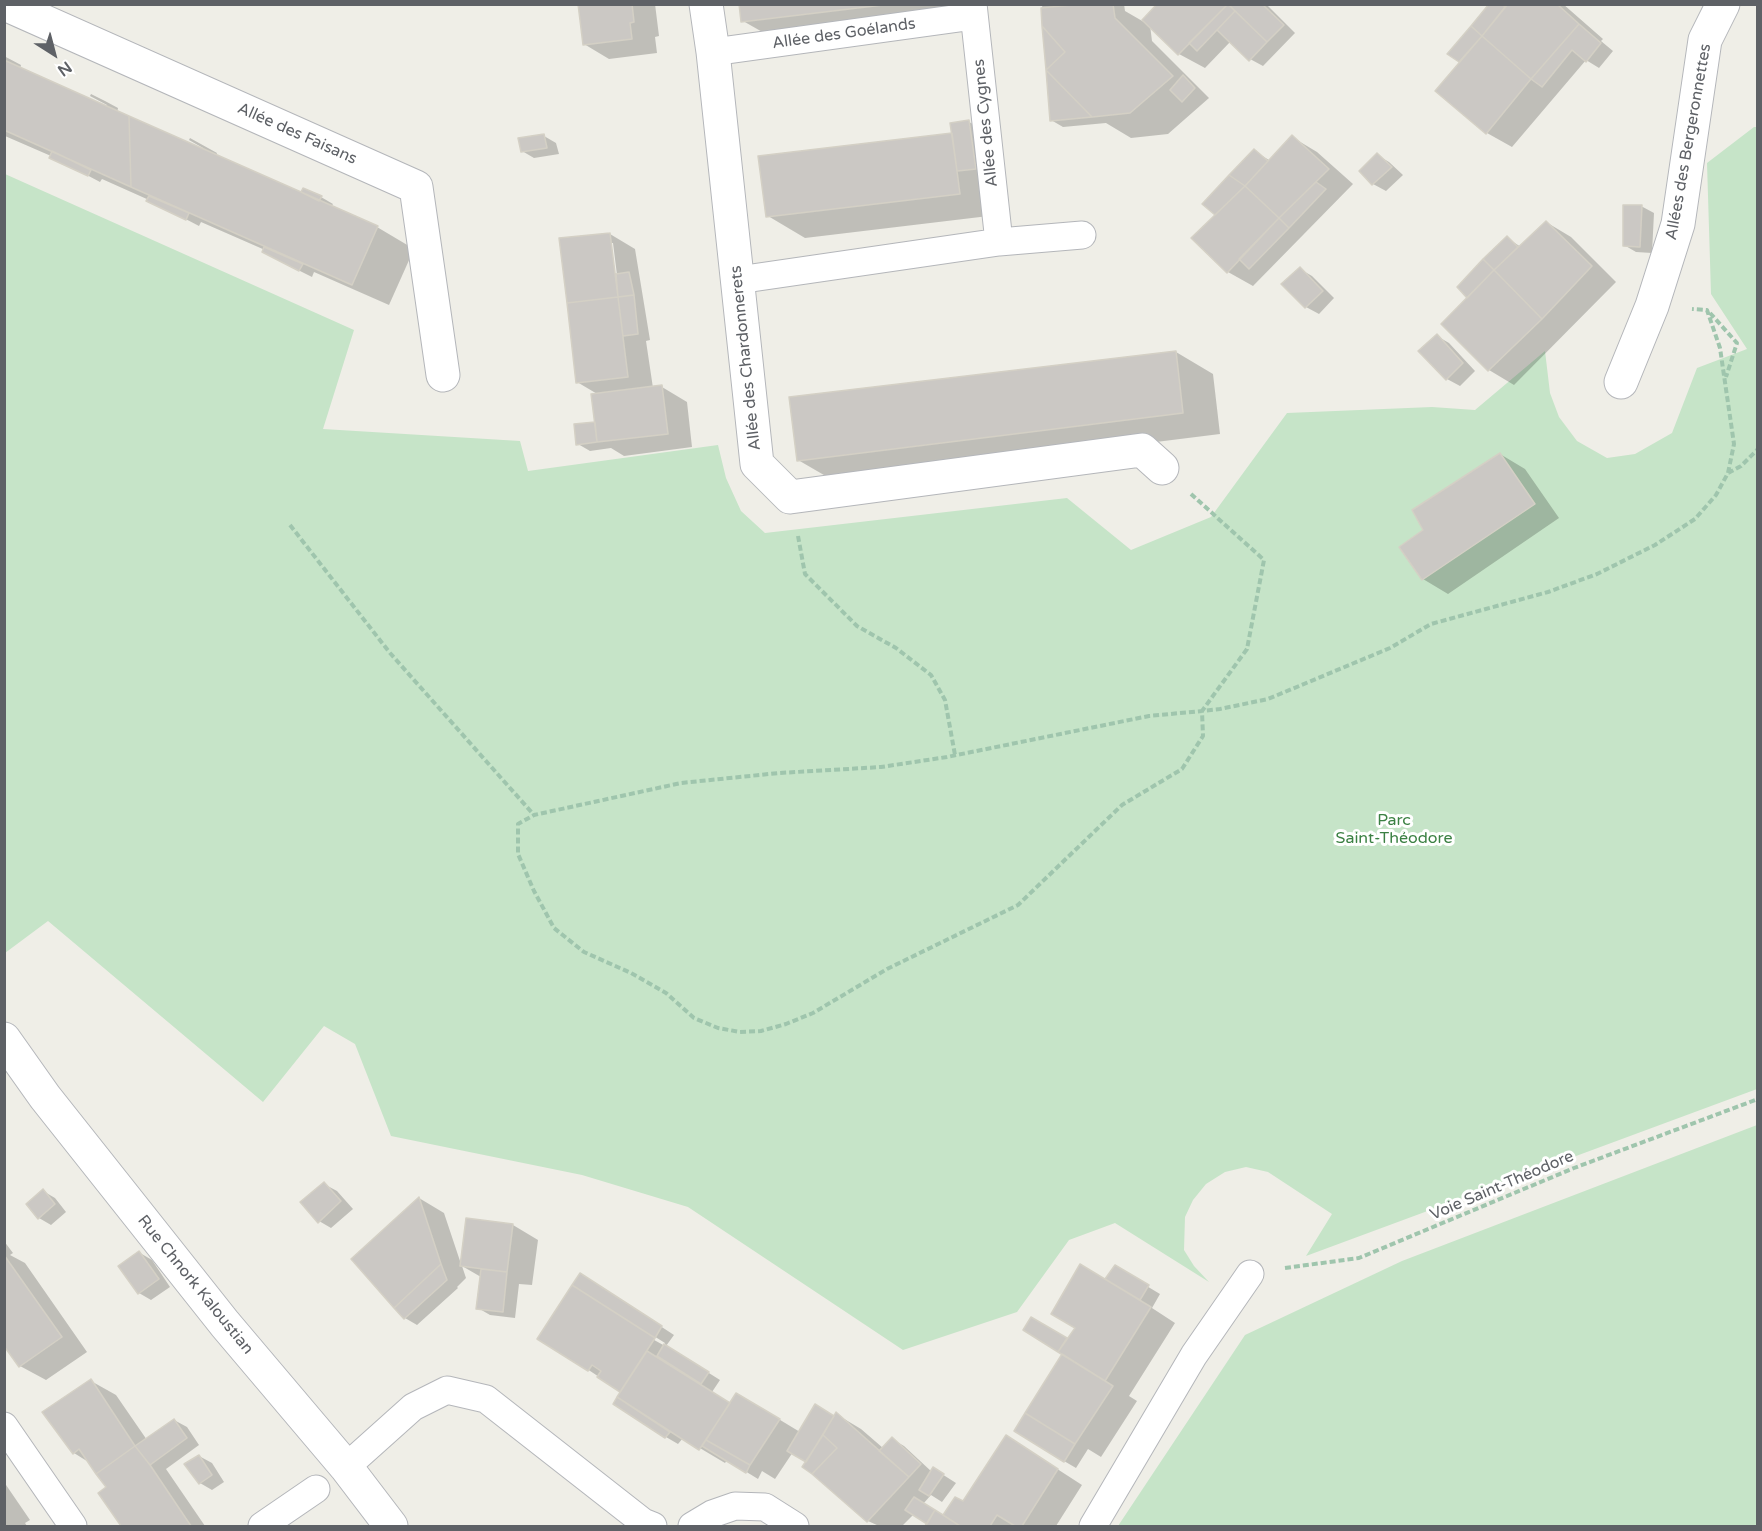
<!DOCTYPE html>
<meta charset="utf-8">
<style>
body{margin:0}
#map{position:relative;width:1762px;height:1531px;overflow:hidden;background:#efeee7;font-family:"Varela Round",sans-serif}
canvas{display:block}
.frame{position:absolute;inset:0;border:6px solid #5e6166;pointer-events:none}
.north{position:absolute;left:24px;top:24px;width:60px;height:60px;-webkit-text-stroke:4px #fff;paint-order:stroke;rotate:144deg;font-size:16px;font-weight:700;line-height:24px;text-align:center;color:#5e6166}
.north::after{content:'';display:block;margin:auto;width:21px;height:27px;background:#5e6166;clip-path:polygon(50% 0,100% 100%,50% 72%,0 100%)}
</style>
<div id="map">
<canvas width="1762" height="1531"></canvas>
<div class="frame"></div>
<div class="north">N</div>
</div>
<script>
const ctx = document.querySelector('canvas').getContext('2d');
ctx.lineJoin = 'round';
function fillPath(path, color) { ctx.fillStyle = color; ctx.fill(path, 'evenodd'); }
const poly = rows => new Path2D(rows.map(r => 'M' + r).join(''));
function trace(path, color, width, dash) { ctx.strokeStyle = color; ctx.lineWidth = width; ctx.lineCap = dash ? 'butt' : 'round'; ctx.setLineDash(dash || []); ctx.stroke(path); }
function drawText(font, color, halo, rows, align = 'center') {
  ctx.font = font + ' "Varela Round",sans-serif'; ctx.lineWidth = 6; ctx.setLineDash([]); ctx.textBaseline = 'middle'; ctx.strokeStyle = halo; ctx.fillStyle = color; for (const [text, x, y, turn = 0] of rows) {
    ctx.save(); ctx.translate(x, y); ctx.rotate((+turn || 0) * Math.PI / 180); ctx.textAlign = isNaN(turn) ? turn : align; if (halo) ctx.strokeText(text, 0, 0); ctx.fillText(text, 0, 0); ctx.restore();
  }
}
fillPath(poly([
 [1754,127,1757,127,1757,1089,1306,1256,1332,1214,1268,1172,1246,1167,1225,1172,1206,1184,1193,1200,1185,1217,1184,1250,1194,1266,1209,1282,1115,1223,1069,1240,1017,1312,903,1350,688,1207,582,1175,391,1136,355,1044,324,1026,263,1102,48,921,5,953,5,174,354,330,323,429,520,441,528,471,718,445,726,478,741,511,765,533,1067,498,1131,550,1211,517,1287,413,1432,407,1475,410,1545,351,1550,393,1559,417,1577,441,1607,458,1635,454,1672,433,1697,368,1747,349,1711,294,1707,163],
 [1757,1125,1757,1526,1118,1526,1245,1335,1402,1261]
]), '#c6e4c8');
fillPath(poly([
 [579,4,655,4,659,36,655,37,657,53,609,59,584,44],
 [741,4,970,4,780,42,743,21],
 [1042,4,1124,4,1125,11,1144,22,1160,4,1266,4,1295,33,1263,66,1250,59,1231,41,1205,68,1179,54,1150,25,1152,41,1209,98,1168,134,1131,138,1106,123,1063,127,1051,120],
 [1501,4,1507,8,1510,4,1563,4,1603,39,1601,41,1613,51,1599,68,1586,60,1512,147,1487,133,1462,61,1450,53],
 [4,56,21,65,20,69,106,107,107,105,90,96,91,94,105,101,118,108,117,113,202,150,203,148,189,140,190,138,217,153,216,156,302,194,321,197,333,204,331,207,377,227,414,249,389,305,314,272,312,277,276,259,265,250,201,222,199,226,149,200,102,179,100,182,51,156,5,136,4,138,4,62,6,61],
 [969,122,982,129,997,215,805,238,768,216,953,134],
 [544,136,556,143,559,154,534,158,522,151],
 [1292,137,1317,152,1353,184,1253,286,1228,272,1216,215,1254,151,1269,160],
 [1377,155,1389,162,1403,175,1386,191,1373,184],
 [1641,206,1654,213,1652,253,1636,252,1624,245],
 [1546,222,1571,237,1616,282,1514,385,1489,370,1443,324,1469,298,1507,238,1521,247],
 [610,234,635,249,650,340,646,341,653,388,662,387,687,402,692,447,624,456,611,448,590,451,578,444,596,424,599,395,577,382],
 [610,243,613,243,622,315,619,316],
 [1300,269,1312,276,1334,298,1319,314,1306,307,1283,284],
 [1437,336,1449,343,1475,371,1460,386,1447,379,1420,351],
 [1176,352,1213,374,1220,434,836,482,798,460],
 [1500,454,1525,469,1559,518,1448,594,1423,579,1425,530],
 [324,1184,337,1191,353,1209,331,1228,319,1221],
 [43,1191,55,1198,66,1212,51,1225,39,1218],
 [419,1198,444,1213,461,1264,513,1225,538,1240,532,1285,519,1284,515,1318,490,1315,478,1308,481,1277,462,1266,466,1278,457,1287,458,1288,417,1325,405,1318],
 [4,1241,13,1253,10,1255,25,1263,87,1352,46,1380,20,1366,4,1343],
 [140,1253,152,1260,170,1287,151,1300,139,1293],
 [1115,1267,1160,1294,1152,1308,1175,1323,1129,1396,1137,1401,1101,1457,1088,1449,1076,1468,1064,1461,1064,1354,1025,1330,1031,1319,1068,1340],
 [593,1282,674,1335,666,1346,720,1380,712,1392,731,1404,762,1409,800,1432,834,1418,836,1414,861,1429,883,1448,892,1439,904,1446,932,1472,934,1469,956,1483,942,1502,931,1495,923,1504,943,1517,1031,1452,1082,1485,1056,1526,926,1526,928,1523,914,1514,902,1526,879,1526,868,1521,808,1462,793,1452,775,1479,762,1471,758,1479,727,1460,725,1463,683,1438,678,1444,666,1437,623,1403,624,1401,622,1392,540,1338],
 [649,1333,665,1343,665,1346,647,1336],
 [91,1381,116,1395,147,1440,174,1420,187,1427,199,1445,166,1469,205,1526,123,1526,100,1493,108,1487,90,1463,74,1453],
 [199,1456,212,1463,224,1482,212,1490,200,1483],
 [4,1482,30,1520,25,1523,27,1526,4,1526]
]), '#0003');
const building = poly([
 [578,4,632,4,634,22,630,23,632,39,583,45,578,4],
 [739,4,891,4,741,22,739,4],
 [1081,4,1113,4,1115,18,1173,76,1130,113,1092,117,1046,70,1065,52,1042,26,1041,8,1081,4],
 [1157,4,1228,4,1178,55,1142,20,1157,4],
 [1228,4,1262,4,1284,25,1267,42,1228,4],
 [1228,4,1235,11,1197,51,1189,43,1228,4],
 [1489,4,1502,4,1505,7,1482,36,1471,26,1489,4],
 [1508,4,1557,4,1579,24,1531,79,1482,36,1508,4],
 [1235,11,1267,42,1249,61,1217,30,1235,11],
 [1579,24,1601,43,1586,62,1572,50,1542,87,1531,79,1579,24],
 [1042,26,1065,52,1046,70,1042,26],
 [1471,26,1482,36,1459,62,1447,54,1471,26],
 [1482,36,1531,79,1486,134,1435,91,1482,36],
 [4,60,129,116,131,187,4,130,4,60],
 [1046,70,1092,117,1050,121,1046,70],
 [1183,75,1195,88,1182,102,1170,90,1183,75],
 [129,116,378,226,352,285,131,187,129,116],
 [969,120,976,169,957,171,950,123,969,120],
 [952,133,960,194,766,217,758,156,952,133],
 [544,134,547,148,521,152,518,138,544,134],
 [1292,135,1329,169,1279,218,1245,186,1292,135],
 [1254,149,1268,161,1245,186,1229,175,1254,149],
 [52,151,91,170,88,176,49,158,52,151],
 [1377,153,1392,167,1372,185,1359,171,1377,153],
 [1229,175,1245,186,1215,215,1202,204,1229,175],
 [1316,182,1326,189,1289,228,1279,218,1316,182],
 [1245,186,1279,218,1227,273,1191,238,1245,186],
 [303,188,322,196,319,201,301,192,303,188],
 [149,196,189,213,186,220,146,201,149,196],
 [1623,205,1642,205,1640,247,1623,246,1623,205],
 [1279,218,1289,228,1249,269,1239,259,1279,218],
 [1546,221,1592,266,1542,319,1494,270,1546,221],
 [610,233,618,297,567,303,559,238,610,233],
 [1507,236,1518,247,1494,270,1483,259,1507,236],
 [264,247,303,264,299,271,262,252,264,247],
 [1483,259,1494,270,1467,298,1457,287,1483,259],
 [1300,267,1323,291,1305,308,1281,284,1300,267],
 [1494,270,1542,319,1488,371,1441,324,1494,270],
 [629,272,634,295,618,297,616,274,629,272],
 [634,295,638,334,623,336,618,297,634,295],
 [618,297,628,377,576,383,567,303,618,297],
 [1437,334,1463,363,1446,380,1418,351,1437,334],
 [1176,351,1183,413,797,461,789,397,1176,351],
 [662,385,668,434,597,442,591,394,662,385],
 [595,422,597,442,576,445,574,424,595,422],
 [1500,453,1535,504,1422,580,1399,547,1423,530,1412,510,1500,453],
 [324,1182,341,1201,318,1223,300,1202,324,1182],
 [43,1189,55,1204,38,1219,26,1204,43,1189],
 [419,1197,441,1264,394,1308,351,1259,419,1197],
 [466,1218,513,1224,507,1272,460,1266,466,1218],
 [139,1251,159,1279,138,1294,118,1266,139,1251],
 [4,1255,62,1337,19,1367,4,1346,4,1255],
 [441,1264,447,1280,404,1319,394,1308,441,1264],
 [1080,1264,1151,1307,1105,1381,1058,1352,1075,1328,1051,1314,1080,1264],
 [1115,1265,1149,1285,1140,1300,1105,1279,1115,1265],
 [481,1269,507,1272,503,1312,476,1309,481,1269],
 [580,1273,662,1326,655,1338,572,1285,580,1273],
 [572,1285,655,1338,620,1392,597,1377,601,1371,592,1365,588,1371,537,1339,572,1285],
 [1031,1317,1067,1338,1058,1352,1023,1330,1031,1317],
 [664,1344,709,1372,701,1384,657,1356,664,1344],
 [647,1351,730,1403,699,1450,617,1397,647,1351],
 [1062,1354,1113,1386,1075,1444,1025,1413,1062,1354],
 [91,1379,135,1446,96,1474,79,1449,73,1454,42,1412,91,1379],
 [736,1393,780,1419,750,1465,706,1440,736,1393],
 [617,1397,670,1432,665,1438,613,1404,617,1397],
 [815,1404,834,1416,806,1462,787,1451,815,1404],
 [836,1412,909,1477,867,1522,812,1474,837,1448,823,1435,836,1412],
 [1025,1413,1075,1444,1064,1462,1014,1431,1025,1413],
 [174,1419,187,1438,150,1465,135,1446,174,1419],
 [823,1435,837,1448,812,1474,802,1467,823,1435],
 [1006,1435,1058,1469,1022,1526,1015,1526,997,1515,990,1526,960,1526,943,1515,955,1497,963,1501,1006,1435],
 [892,1437,921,1464,909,1477,879,1451,892,1437],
 [706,1440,750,1465,746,1473,702,1446,706,1440],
 [135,1446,150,1465,191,1526,121,1526,98,1493,106,1487,96,1474,135,1446],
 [199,1455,212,1475,199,1484,184,1464,199,1455],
 [933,1467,944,1474,929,1496,919,1490,933,1467],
 [914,1497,935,1510,927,1524,905,1510,914,1497],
 [935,1510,943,1515,960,1526,925,1526,935,1510]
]);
fillPath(building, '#cbc8c4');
trace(building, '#d4d0c5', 1.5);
const service = poly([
 [973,4,999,242],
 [713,52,974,16],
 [738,280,999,242,1082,235],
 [4,1426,73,1526],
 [346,1467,413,1407,447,1390,486,1399,643,1522,653,1526],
 [262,1526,316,1489],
 [692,1526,712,1514,735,1506,765,1507,795,1526],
 [1093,1526,1194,1355,1250,1274]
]);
const minor = poly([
 [5,4,416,187,443,375],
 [706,4,713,52,757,464,790,497,1142,450,1162,468],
 [1621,382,1652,306,1678,224,1705,40,1723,4],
 [4,1039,45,1097,225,1324,346,1467,391,1526]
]);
trace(service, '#b4b6ba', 29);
trace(minor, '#b4b6ba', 35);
trace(poly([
 [1710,313,1737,343,1726,377],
 [1728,473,1741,466,1758,449],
 [1191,494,1264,560,1247,649,1202,711,1203,736,1182,769,1122,805,1018,905,887,969,813,1013,786,1024,761,1031,740,1032,718,1028,694,1018,666,993,631,973,584,952,554,928,534,891,518,854,518,824,534,815,681,783,779,773,881,767,947,757,1149,716,1202,711,1220,709,1268,699,1390,648,1431,624,1548,592,1597,574,1655,545,1695,519,1716,495,1728,473,1734,444,1720,348,1707,310,1692,309],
 [290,525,390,653,534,815],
 [798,536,805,574,857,626,896,648,931,675,945,700,955,755],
 [1285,1268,1359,1258,1574,1168,1758,1099]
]), '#9fc5ad', 4, [6, 3]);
trace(service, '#fff', 27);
trace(minor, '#fff', 33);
drawText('16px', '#5e6166', '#fff', [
 ["Allée des Goélands",844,34,-8],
 ["Allée des Cygnes",986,123,-96],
 ["Allée des Faisans",297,134,24],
 ["Allées des Bergeronnettes",1689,142,-80],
 ["Allée des Chardonnerets",746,358,-96],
 ["Voie Saint-Théodore",1502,1186,-23],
 ["Rue Chnork Kaloustian",195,1285,51]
]);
drawText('16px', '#3b8043', '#fff', [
 ["Parc",1394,821],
 ["Saint-Théodore",1394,839]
]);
</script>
